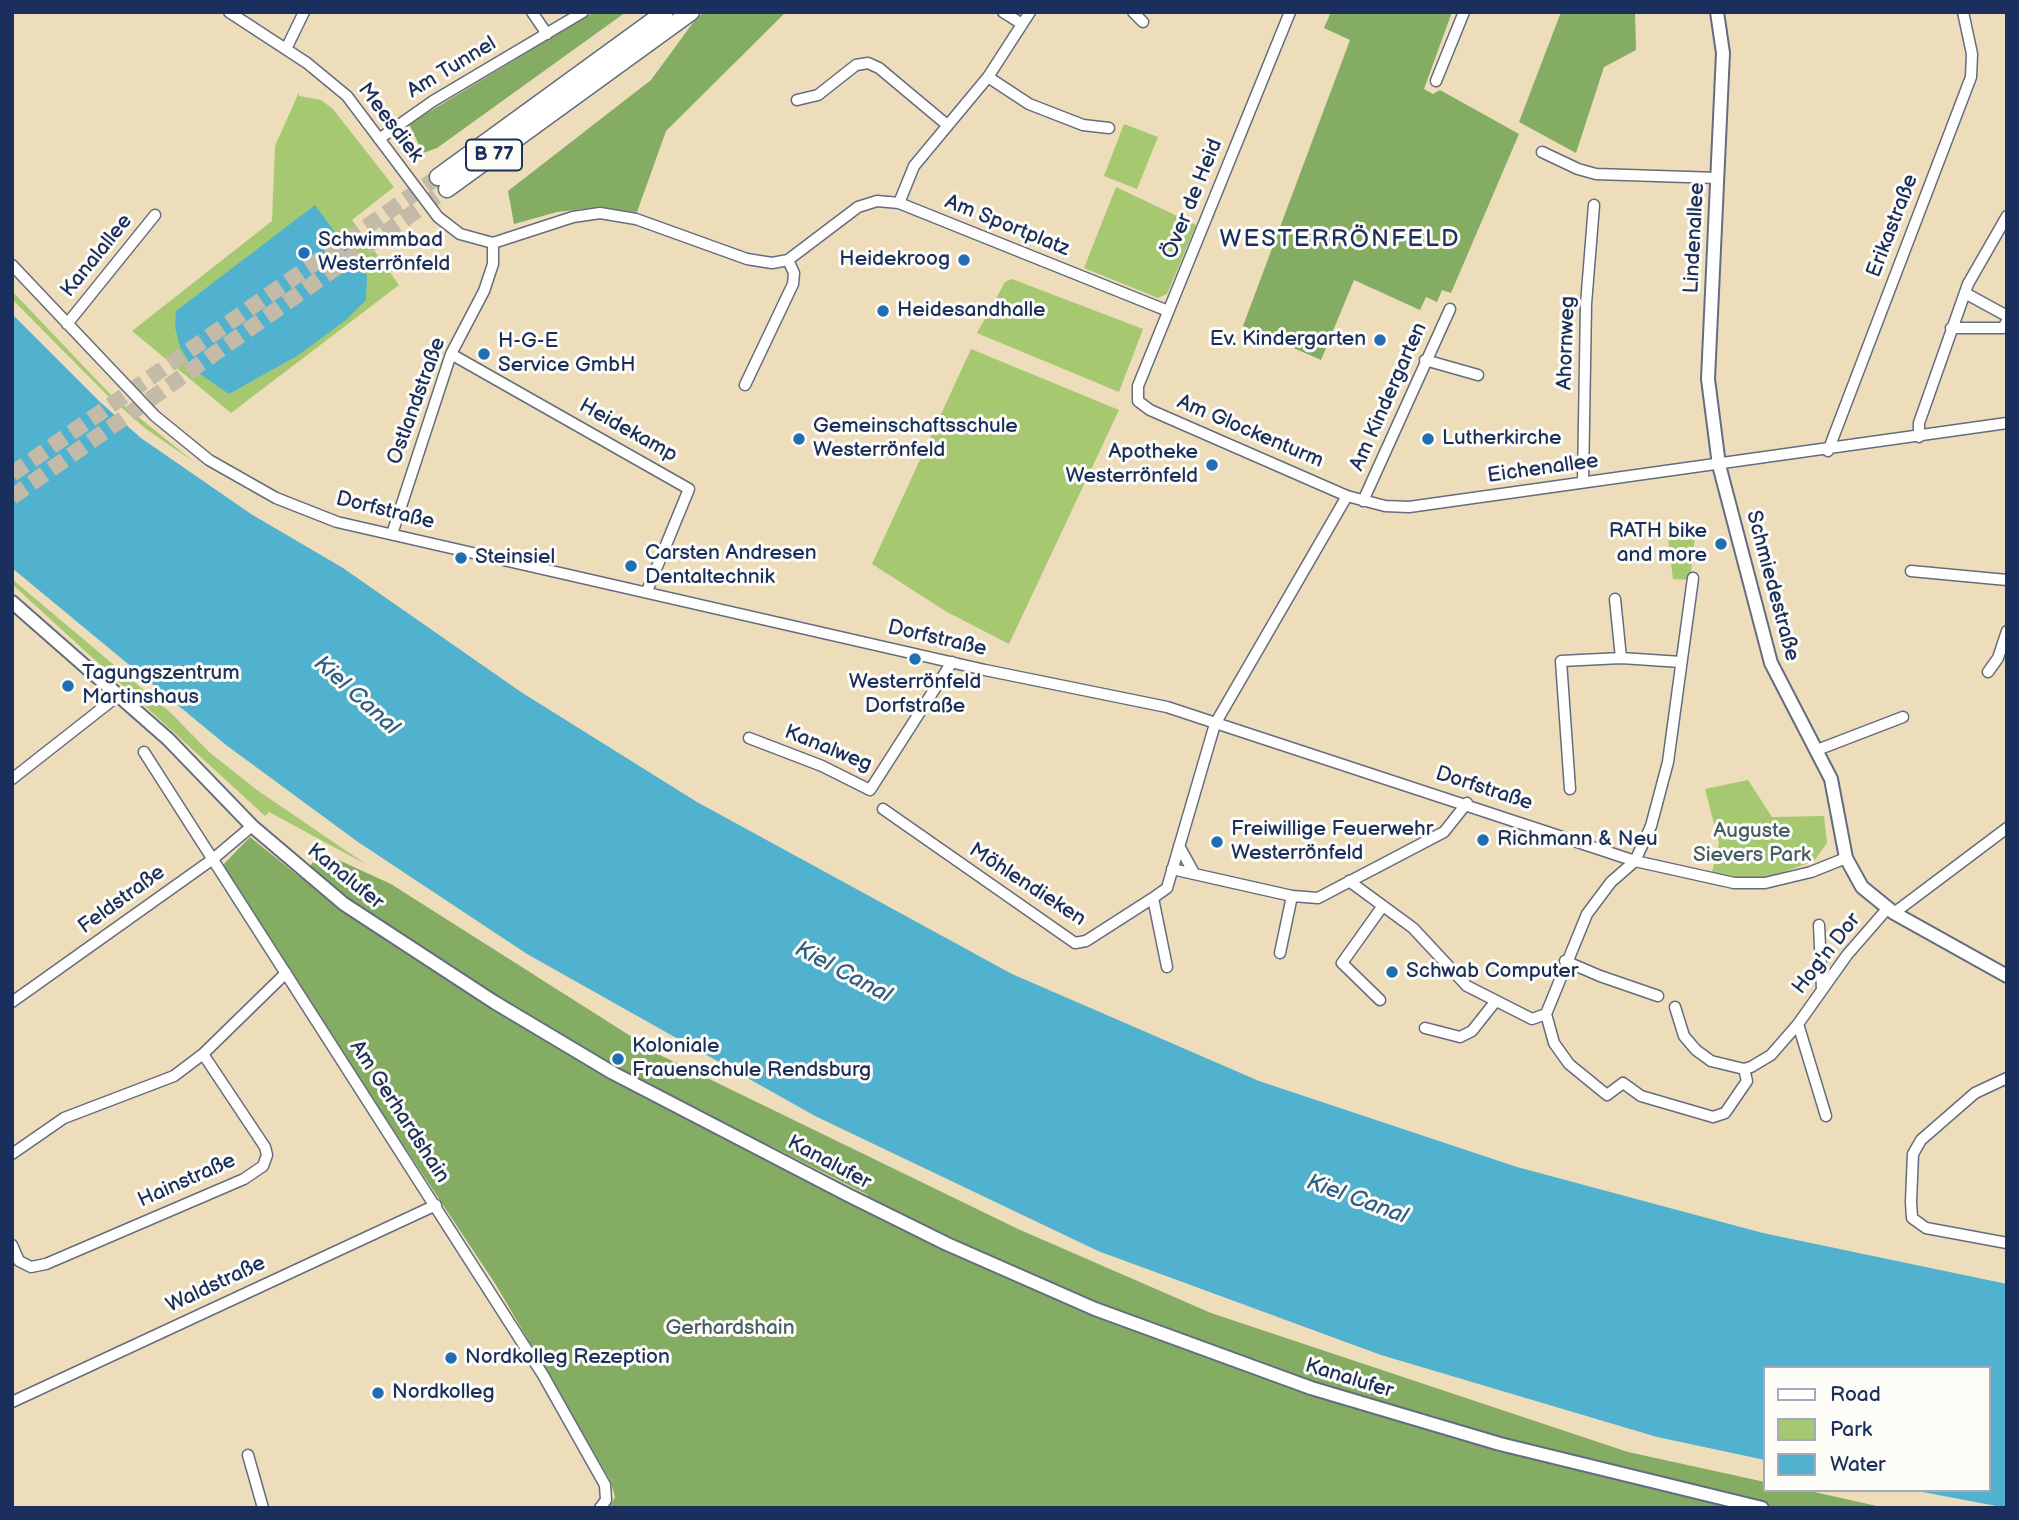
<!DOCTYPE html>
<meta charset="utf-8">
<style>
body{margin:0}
#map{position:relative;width:2019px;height:1520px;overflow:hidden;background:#edb;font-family:"Balsamiq Sans",sans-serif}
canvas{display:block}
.frame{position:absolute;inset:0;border:14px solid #1b2f5e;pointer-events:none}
.legend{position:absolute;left:1763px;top:1366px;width:228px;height:126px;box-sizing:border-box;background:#fdfcf7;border:2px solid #a3aaba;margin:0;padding:9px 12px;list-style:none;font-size:21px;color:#1b2f5e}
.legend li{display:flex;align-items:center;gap:14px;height:35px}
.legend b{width:35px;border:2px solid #a3aaba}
</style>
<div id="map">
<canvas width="2019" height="1520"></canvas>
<div class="frame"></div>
<ul class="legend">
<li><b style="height:9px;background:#fff"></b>Road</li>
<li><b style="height:19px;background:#a5c871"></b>Park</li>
<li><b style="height:19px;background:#51b2d0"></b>Water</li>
</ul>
</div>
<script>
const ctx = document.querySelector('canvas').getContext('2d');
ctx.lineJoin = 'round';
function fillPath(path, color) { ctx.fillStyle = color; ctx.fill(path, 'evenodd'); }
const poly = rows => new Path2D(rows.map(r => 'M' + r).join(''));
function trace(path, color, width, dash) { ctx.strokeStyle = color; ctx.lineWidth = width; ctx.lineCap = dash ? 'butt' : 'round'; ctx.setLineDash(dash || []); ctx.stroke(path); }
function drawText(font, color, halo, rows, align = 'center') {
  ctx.font = font + ' "Balsamiq Sans",sans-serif'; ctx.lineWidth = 6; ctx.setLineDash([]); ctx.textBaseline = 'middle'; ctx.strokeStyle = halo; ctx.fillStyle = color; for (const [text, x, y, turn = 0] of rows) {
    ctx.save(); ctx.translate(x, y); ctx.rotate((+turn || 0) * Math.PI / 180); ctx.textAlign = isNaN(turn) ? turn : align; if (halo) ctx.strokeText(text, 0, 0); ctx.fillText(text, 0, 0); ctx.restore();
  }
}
fillPath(poly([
 [299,92,299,96,321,100,333,109,394,187,352,220,399,285,231,413,132,331,272,221,275,146],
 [1124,124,1158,137,1137,189,1104,176],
 [1116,187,1196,225,1167,294,1158,298,1084,268],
 [1012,279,1143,329,1119,392,977,333,1005,282],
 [12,291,110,394,194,462,146,429,107,395,12,299],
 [971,349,1119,410,1009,644,947,612,872,564],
 [1695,536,1690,580,1673,579,1668,539],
 [12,579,171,713,209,752,257,790,367,865,269,812,265,816,12,584],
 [1748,780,1772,817,1824,816,1827,843,1814,861,1767,878,1744,879,1712,872,1719,843,1705,789]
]), '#a5c871');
fillPath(poly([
 [594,12,626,12,437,148,423,153,409,124],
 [704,12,786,12,666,131,637,212,593,208,557,212,514,224,508,191,651,80,695,20],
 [1331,12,1452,12,1424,89,1433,94,1440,90,1519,134,1451,293,1442,290,1437,302,1426,297,1420,310,1354,280,1321,360,1243,326,1350,40,1324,28],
 [1561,12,1635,12,1636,50,1604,67,1576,153,1519,122],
 [250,837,301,878,321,852,391,884,662,1056,1018,1229,1211,1313,1628,1452,1765,1482,1765,1490,1805,1490,1886,1508,609,1508,615,1497,610,1480,496,1285,220,868],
 [771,1146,868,1195,868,1196,770,1148]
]), '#84ac63');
fillPath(poly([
 [315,205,367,276,366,300,346,320,297,356,229,394,193,369,180,347,175,327,176,311],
 [12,314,100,402,141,438,251,514,343,568,521,692,697,802,1012,974,1259,1081,1517,1167,1763,1233,2007,1284,2007,1508,1912,1490,1989,1490,1989,1368,1765,1368,1765,1460,1657,1437,1381,1355,1098,1251,815,1116,527,954,358,842,226,745,12,568]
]), '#51b2d0');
trace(poly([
 [12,474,438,177],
 [12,497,447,189]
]), '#c4baa8', 16, [16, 8]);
const minor = poly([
 [229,12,307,63,347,96,438,217,460,234,493,243,573,217,600,213,636,219,747,259,772,263,788,260,858,207,877,201,899,203,1168,311],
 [532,12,547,34],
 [1003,12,1022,24],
 [1133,12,1143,22],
 [1290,12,1138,386,1138,401,1150,410,1347,496,1385,506,1409,507,2007,423],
 [286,49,304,12],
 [988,77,1029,104,1083,125,1109,128],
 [1436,81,1464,12],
 [797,100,818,95,856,65,868,63,879,68,946,124],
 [379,139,433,101,583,12],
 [1542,152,1578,169,1596,174,1718,178],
 [899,203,914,166,988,77,1030,12],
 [12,265,155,416,209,460,276,498,337,522,985,670,1167,707,1635,861,1734,883,1765,883,1811,872,1846,858],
 [1965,293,2007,316],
 [67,324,155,215],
 [1951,328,2003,328,2007,321],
 [451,354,689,489,647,591],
 [1425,360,1478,375],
 [745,385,793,284,794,273,788,260],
 [1919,437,1919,423,1968,284,2007,216],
 [1828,451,1971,77,1972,54,1963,12],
 [1583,482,1586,304,1594,205],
 [1363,501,1450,309],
 [392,534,451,354,484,291,493,264,493,243],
 [1911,571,2007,580],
 [1693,578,1668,762,1651,826,1635,861,1611,882,1587,914,1546,1014,1554,1043,1569,1064,1607,1095,1623,1083,1641,1096,1713,1117,1725,1113,1747,1081,1744,1069],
 [1615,599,1621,658],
 [1988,672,1998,658,2007,631],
 [749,738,822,766,870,790,952,662],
 [1817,750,1903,717],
 [144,752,543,1375,605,1485,606,1500,600,1508],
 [12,779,119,695],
 [1570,789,1561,661,1621,658,1681,662],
 [883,809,1075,943,1086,941,1153,898,1167,888,1215,724,1347,496],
 [1179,846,1194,873],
 [1172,869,1292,896,1318,898,1444,832,1467,803],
 [1349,881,1413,928,1467,986,1532,1019,1546,1014],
 [1153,898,1167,967],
 [1894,913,2007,828],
 [1819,925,1822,989],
 [1280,953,1292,896],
 [1565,961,1600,976,1658,996],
 [1380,1000,1342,963,1382,907],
 [12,1002,213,859,252,826],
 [1675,1007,1684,1036,1696,1050,1711,1061,1744,1069,1751,1067,1771,1055,1798,1024,1847,955,1887,909],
 [1798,1024,1826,1116],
 [1425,1028,1460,1037,1472,1031,1495,1002],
 [2007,1078,1975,1093,1921,1140,1913,1154,1911,1202,1912,1218,1926,1228,2007,1243],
 [12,1154,64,1118,174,1076,203,1054,286,973],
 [12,1245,19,1261,31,1267,46,1264,244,1179,263,1166,267,1155,265,1147,203,1054],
 [12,1402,436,1205],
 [248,1455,263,1508]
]);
const tertiary = poly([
 [1717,12,1723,53,1708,379,1719,465,1771,663,1831,779,1846,858,1862,887,1894,913,2007,976],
 [12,602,168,739,252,826,344,904,494,1002,613,1073,848,1195,947,1244,1095,1309,1311,1388,1500,1444,1762,1508]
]);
const trunk = poly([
 [438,177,665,12],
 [447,189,691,12]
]);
trace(minor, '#656c7f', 13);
trace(tertiary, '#656c7f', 16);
trace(trunk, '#656c7f', 19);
trace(minor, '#fff', 10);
trace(tertiary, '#fff', 12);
trace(trunk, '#fff', 16);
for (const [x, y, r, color] of [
 [304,253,7,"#1f6fb2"],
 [964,260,7,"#1f6fb2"],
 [883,311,7,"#1f6fb2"],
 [1380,340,7,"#1f6fb2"],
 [484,354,7,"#1f6fb2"],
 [799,439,7,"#1f6fb2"],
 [1428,439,7,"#1f6fb2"],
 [1212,465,7,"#1f6fb2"],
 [1721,544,7,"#1f6fb2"],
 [461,558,7,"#1f6fb2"],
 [631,566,7,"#1f6fb2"],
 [915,659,7,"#1f6fb2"],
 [68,686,7,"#1f6fb2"],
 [1483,840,7,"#1f6fb2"],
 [1217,842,7,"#1f6fb2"],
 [1392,972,7,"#1f6fb2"],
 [618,1059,7,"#1f6fb2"],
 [451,1358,7,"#1f6fb2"],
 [378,1393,7,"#1f6fb2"]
]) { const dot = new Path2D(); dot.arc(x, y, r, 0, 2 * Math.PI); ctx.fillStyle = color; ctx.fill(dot); trace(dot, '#fdfcf7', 2.5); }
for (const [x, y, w] of [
 [494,155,56]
]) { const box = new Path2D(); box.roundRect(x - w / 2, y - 15.5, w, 31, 5); ctx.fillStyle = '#fdfcf7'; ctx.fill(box); trace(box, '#1b2f5e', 2); }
drawText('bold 19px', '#1b2f5e', null, [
 ["B 77",494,155]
]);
drawText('21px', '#1b2f5e', '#fdfcf7', [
 ["Am Tunnel",452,68,-31],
 ["Meesdiek",390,123,53],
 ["Över de Heid",1193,199,-68],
 ["Am Sportplatz",1007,226,22],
 ["Erikastraße",1893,226,-69],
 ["Lindenallee",1695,238,-87],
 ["Kanalallee",97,256,-51],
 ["Ahornweg",1567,343,-88],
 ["Am Kindergarten",1389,397,-66],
 ["Ostlandstraße",417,401,-70],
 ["Heidekamp",628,431,29],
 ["Am Glockenturm",1250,432,23],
 ["Eichenallee",1543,469,-8],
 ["Dorfstraße",385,511,14],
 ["Schmiedestraße",1772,586,75],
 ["Dorfstraße",937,639,13],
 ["Kanalweg",828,749,22],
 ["Dorfstraße",1484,789,18],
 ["Kanalufer",345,877,39],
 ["Möhlendieken",1027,885,33],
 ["Feldstraße",122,900,-36],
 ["Hog'n Dor",1827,954,-52],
 ["Am Gerhardshain",399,1112,57],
 ["Kanalufer",829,1163,28],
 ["Hainstraße",187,1181,-24],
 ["Waldstraße",216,1285,-25],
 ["Kanalufer",1349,1379,17]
]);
drawText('21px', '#1b2f5e', '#fdfcf7', [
 ["Schwimmbad",318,241],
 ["Westerrönfeld",318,265],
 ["Heidekroog",950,260,"right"],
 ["Heidesandhalle",897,311],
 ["Ev. Kindergarten",1366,340,"right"],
 ["H-G-E",498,342],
 ["Service GmbH",498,366],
 ["Gemeinschaftsschule",813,427],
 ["Westerrönfeld",813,451],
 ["Lutherkirche",1442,439],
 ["Apotheke",1198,453,"right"],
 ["Westerrönfeld",1198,477,"right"],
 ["RATH bike",1707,532,"right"],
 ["and more",1707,556,"right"],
 ["Carsten Andresen",645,554],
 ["Dentaltechnik",645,578],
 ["Steinsiel",475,558],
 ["Tagungszentrum",82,674],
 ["Martinshaus",82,698],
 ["Westerrönfeld",915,683,"center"],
 ["Dorfstraße",915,707,"center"],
 ["Freiwillige Feuerwehr",1231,830],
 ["Westerrönfeld",1231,854],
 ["Richmann & Neu",1497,840],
 ["Schwab Computer",1406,972],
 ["Koloniale",632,1047],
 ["Frauenschule Rendsburg",632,1071],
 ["Nordkolleg Rezeption",465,1358],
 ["Nordkolleg",392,1393]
], 'left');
drawText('21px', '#445d64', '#fdfcf7', [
 ["Auguste",1752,832],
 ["Sievers Park",1752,856],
 ["Gerhardshain",730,1329]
]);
drawText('italic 23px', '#2e5d86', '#fdfcf7', [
 ["Kiel Canal",356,696,42],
 ["Kiel Canal",843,973,28],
 ["Kiel Canal",1357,1200,20]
]);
ctx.letterSpacing = '2px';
drawText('24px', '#1b2f5e', '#fdfcf7', [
 ["WESTERRÖNFELD",1340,240]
]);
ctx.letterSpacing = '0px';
</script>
